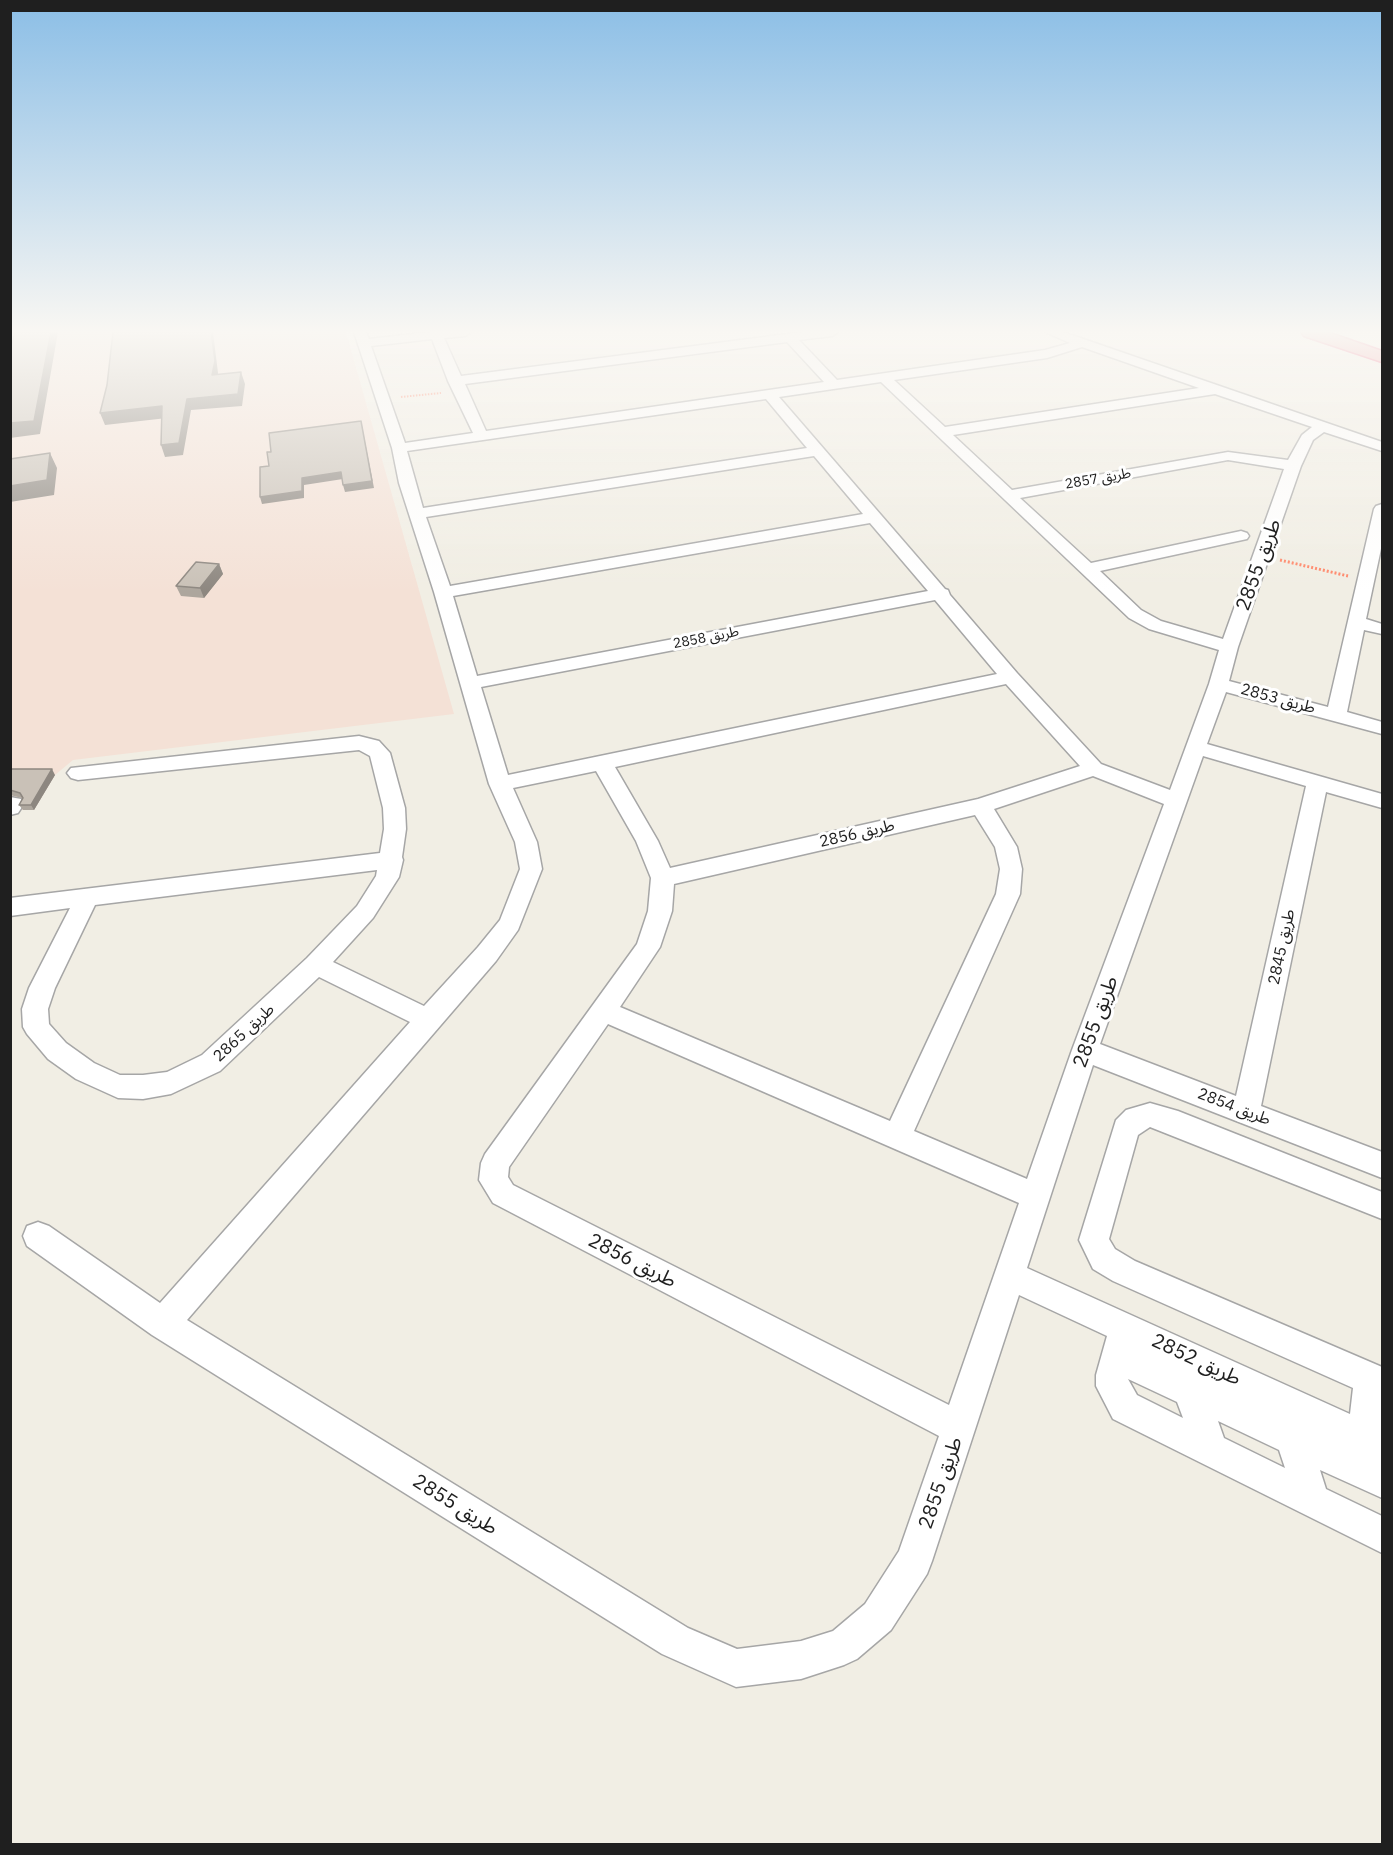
<!DOCTYPE html>
<meta charset="utf-8">
<style>
body{margin:0}
#map{position:relative;width:1393px;height:1855px;overflow:hidden;background:#f1eee4;font-family:"IBM Plex Sans",sans-serif}
canvas{display:block}
.frame{position:absolute;inset:0;border:12px solid #1f1f1f;pointer-events:none}
</style>
<div id="map">
<canvas width="1393" height="1855"></canvas>
<div class="frame"></div>
</div>
<script>
const ctx = document.querySelector('canvas').getContext('2d');
ctx.lineJoin = 'round';
function fillPath(path, color) { ctx.fillStyle = color; ctx.fill(path, 'evenodd'); }
const poly = rows => new Path2D(rows.map(r => 'M' + r).join(''));
function trace(path, color, width, dash) { ctx.strokeStyle = color; ctx.lineWidth = width; ctx.lineCap = dash ? 'butt' : 'round'; ctx.setLineDash(dash || []); ctx.stroke(path); }
function drawText(font, color, halo, rows, align = 'center') {
  ctx.font = font + ' "IBM Plex Sans","Noto Sans Arabic",sans-serif'; ctx.lineWidth = 6; ctx.setLineDash([]); ctx.textBaseline = 'middle'; ctx.strokeStyle = halo; ctx.fillStyle = color; for (const [text, x, y, turn = 0] of rows) {
    ctx.save(); ctx.translate(x, y); ctx.rotate((+turn || 0) * Math.PI / 180); ctx.textAlign = isNaN(turn) ? turn : align; if (halo) ctx.strokeText(text, 0, 0); ctx.fillText(text, 0, 0); ctx.restore();
  }
}
fillPath(poly([
 [11,332,346,332,454,714,73,760,55,775,34,810,11,810]
]), '#f4e1d6');
const minor = poly([
 [354,332,366,332,369,339,430,332,471,332,465,336,444,338,461,376,803,332,838,332,832,336,799,340,837,380,1045,350,1070,343,1045,332,1063,332,1382,442,1382,451,1324,432,1313,440,1301,466,1238,647,1229,681,1328,707,1374,509,1376,506,1382,504,1382,544,1366,619,1382,624,1382,634,1364,630,1347,712,1382,722,1382,734,1226,692,1207,744,1382,794,1382,808,1326,792,1261,1106,1382,1152,1382,1178,1093,1065,1027,1268,1350,1414,1353,1388,1113,1281,1093,1269,1079,1240,1116,1120,1126,1110,1150,1103,1178,1111,1382,1192,1382,1219,1150,1127,1138,1135,1109,1239,1115,1249,1135,1261,1382,1367,1382,1498,1320,1470,1326,1489,1382,1516,1382,1553,1113,1419,1096,1386,1096,1375,1107,1336,1019,1295,932,1561,927,1574,891,1630,857,1659,844,1665,801,1679,736,1687,662,1654,152,1335,27,1246,23,1236,27,1226,38,1222,49,1226,160,1303,410,1022,319,977,220,1071,171,1094,143,1099,118,1098,76,1079,48,1059,27,1034,23,1027,22,1009,29,988,70,908,10,916,10,898,380,853,384,829,383,808,370,756,359,750,78,780,71,778,67,773,71,768,359,736,379,741,390,753,405,808,406,829,402,857,403,860,399,877,373,918,333,962,424,1006,478,947,500,920,520,869,515,842,489,784,434,592,399,483,392,448,354,332],
 [432,339,448,381,473,433,405,443,371,346,432,339],
 [787,342,824,382,486,431,465,384,787,342],
 [1082,347,1199,388,945,427,894,380,1047,358,1082,347],
 [881,382,1129,618,1149,629,1219,650,1209,684,1170,790,1101,764,1017,673,950,595,948,590,945,589,779,397,881,382],
 [1215,394,1312,427,1302,435,1288,460,1228,452,1012,490,953,435,1215,394],
 [766,399,807,448,423,508,407,451,766,399],
 [814,456,863,514,450,586,426,517,814,456],
 [1228,460,1284,469,1223,639,1161,621,1141,610,1100,571,1247,539,1249,536,1247,533,1241,531,1091,563,1020,498,1228,460],
 [870,523,928,591,477,676,453,596,870,523],
 [935,600,997,674,508,775,481,687,935,600],
 [1006,684,1080,766,978,799,670,868,658,841,615,767,1006,684],
 [1203,756,1306,786,1236,1096,1100,1044,1203,756],
 [596,771,636,841,651,878,648,911,637,944,485,1154,481,1163,479,1180,493,1203,939,1436,899,1551,865,1604,833,1631,801,1641,737,1649,688,1628,187,1320,496,961,518,930,542,869,537,842,513,788,596,771],
 [1093,776,1164,804,1072,1050,1027,1179,914,1131,1020,894,1022,869,1017,847,994,809,1093,776],
 [975,815,995,847,1000,869,996,894,890,1121,620,1007,660,947,672,911,674,884,975,815],
 [377,870,376,876,357,906,307,958,202,1055,167,1072,143,1075,120,1075,94,1063,66,1043,49,1024,48,1009,55,988,95,905,377,870],
 [608,1024,1019,1203,949,1405,513,1185,508,1177,509,1167,608,1024],
 [1128,1379,1177,1402,1183,1418,1137,1395,1128,1379],
 [1218,1421,1279,1450,1285,1468,1224,1438,1218,1421],
 [10,797,21,799,24,804,18,813,10,815,10,797]
]);
const highway = poly([
 [1301,332,1327,332,1382,351,1382,362,1304,336,1301,332]
]);
trace(minor, '#a6a6a6', 3);
trace(highway, '#ec1348', 3);
trace(poly([
 [401,397,441,393]
]), '#ff8567', 2, [1.5, 1.5]);
trace(poly([
 [1280,560,1348,576]
]), '#ff8567', 3, [2, 2]);
fillPath(minor, '#fff');
fillPath(highway, '#ef848e');
fillPath(poly([
 [219,564,223,574,204,598,181,596,176,586],
 [10,769,55,775,34,810,23,810,19,805,22,798,10,795]
]), '#ada69d');
fillPath(poly([
 [51,332,58,332,40,434,10,438,10,423],
 [211,332,213,332,218,373,216,386,212,375],
 [241,372,245,384,242,406,191,410,183,455,165,457,161,445,187,399],
 [162,406,167,418,105,425,100,413],
 [361,421,374,488,345,492,343,485],
 [50,453,57,468,54,495,10,502,10,486],
 [341,472,343,479,304,485,304,498,262,504,260,497,302,478],
 [219,564,223,574,204,598,200,588],
 [52,769,55,775,34,810,31,805]
]), '#8d8780');
const building = poly([
 [15,332,51,332,34,421,10,423,10,350,15,332],
 [113,332,211,332,215,361,212,375,241,372,238,394,187,399,179,443,161,445,162,406,100,413,107,385,113,332],
 [361,421,372,481,343,485,341,472,302,478,302,491,260,497,260,467,269,466,267,452,271,452,269,433,361,421],
 [50,453,47,480,10,486,10,459,50,453],
 [196,562,219,564,200,588,176,586,196,562],
 [10,769,52,769,31,805,19,805,23,798,20,793,10,790,10,769]
]);
fillPath(building, '#c9c1b7');
trace(building, '#8d8780', 1.5);
const sky = ctx.createLinearGradient(0, 0, 0, 592);
sky.addColorStop(0, '#8bbee6');
sky.addColorStop(0.56, '#f9f7f3');
sky.addColorStop(1, '#f9f7f300');
ctx.fillStyle = sky;
ctx.fillRect(0, 0, 1393, 592);
drawText('14px', '#1f1f1f', '#fff', [
 ["طريق 2857",1098,479,-10],
 ["طريق 2858",706,638,-11]
]);
drawText('16px', '#1f1f1f', '#fff', [
 ["طريق 2853",1278,699,15],
 ["طريق 2856",857,834,-13],
 ["طريق 2845",1282,947,-78],
 ["طريق 2865",244,1033,-43],
 ["طريق 2854",1234,1107,21]
]);
drawText('20px', '#1f1f1f', '#fff', [
 ["طريق 2855",1259,565,-70],
 ["طريق 2855",1096,1022,-70],
 ["طريق 2856",632,1261,27],
 ["طريق 2852",1196,1360,25],
 ["طريق 2855",941,1483,-71],
 ["طريق 2855",455,1505,32]
]);
</script>
